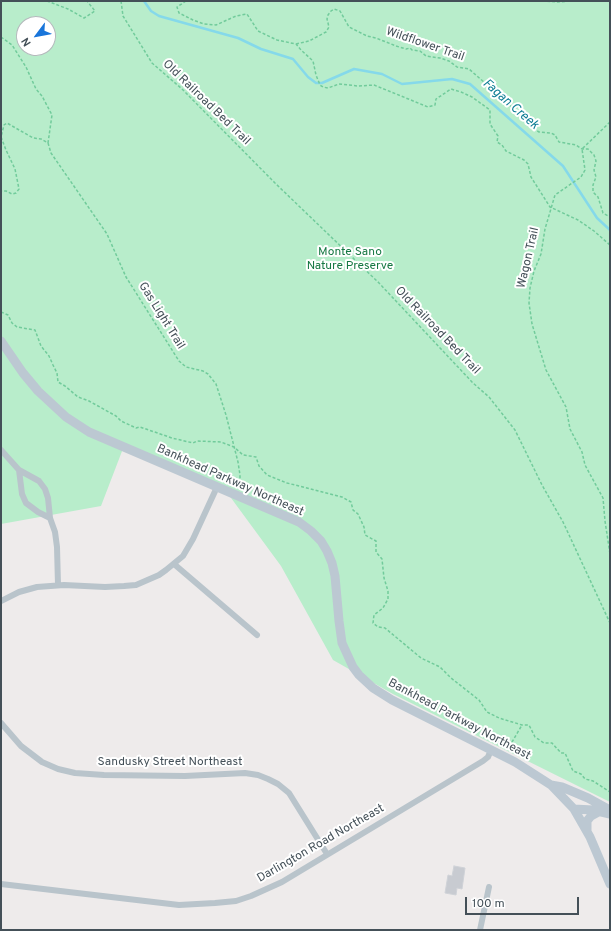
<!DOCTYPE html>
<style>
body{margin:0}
#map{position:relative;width:611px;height:931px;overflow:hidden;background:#eeebeb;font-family:Overpass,sans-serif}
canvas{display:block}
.frame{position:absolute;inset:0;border:2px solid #445058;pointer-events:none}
.north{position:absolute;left:16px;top:16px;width:40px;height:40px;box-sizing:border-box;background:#fff;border:1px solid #b4b9bc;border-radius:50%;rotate:238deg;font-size:11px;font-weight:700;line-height:16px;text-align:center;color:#445058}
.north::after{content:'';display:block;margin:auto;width:14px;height:18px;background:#1975da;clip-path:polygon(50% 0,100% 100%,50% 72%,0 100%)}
.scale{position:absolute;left:465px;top:897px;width:114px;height:18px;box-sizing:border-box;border:2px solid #445058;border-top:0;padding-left:5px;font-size:12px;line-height:14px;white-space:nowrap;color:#445058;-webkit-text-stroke:3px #fff;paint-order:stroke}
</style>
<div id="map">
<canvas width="611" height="931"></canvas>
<div class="frame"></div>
<div class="north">N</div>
<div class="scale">100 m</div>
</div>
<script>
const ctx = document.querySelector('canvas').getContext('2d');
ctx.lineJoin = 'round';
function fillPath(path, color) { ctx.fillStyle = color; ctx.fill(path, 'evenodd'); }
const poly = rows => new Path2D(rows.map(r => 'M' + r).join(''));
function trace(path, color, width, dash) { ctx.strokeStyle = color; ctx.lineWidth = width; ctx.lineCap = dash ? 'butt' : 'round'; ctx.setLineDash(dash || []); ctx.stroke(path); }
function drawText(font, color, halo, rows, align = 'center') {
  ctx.font = font + ' Overpass,sans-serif'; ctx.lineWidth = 4; ctx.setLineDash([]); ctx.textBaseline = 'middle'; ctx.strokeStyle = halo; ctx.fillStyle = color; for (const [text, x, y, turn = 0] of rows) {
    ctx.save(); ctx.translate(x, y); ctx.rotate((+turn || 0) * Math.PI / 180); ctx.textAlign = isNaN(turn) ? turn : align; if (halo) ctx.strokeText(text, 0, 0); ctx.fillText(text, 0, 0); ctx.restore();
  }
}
fillPath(poly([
 [1,1,610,1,610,802,393,694,333,660,281,566,223,487,124,446,101,506,1,524],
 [24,24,48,24,48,48,24,48]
]), '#b8edcb');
trace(poly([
 [144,1,151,11,159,16,238,38,261,49,293,59,308,77,316,83,322,83,354,69,382,74,402,84,452,79,470,84,563,166,597,218,610,230]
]), '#85d9ea', 2.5);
const building = poly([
 [454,866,465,868,462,889,457,888,456,895,445,893,448,875,452,876,454,866]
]);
fillPath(building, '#c8cbd1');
trace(building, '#cfd2d7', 1);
trace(poly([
 [47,1,68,9,84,18,95,11,87,1],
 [121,1,123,16,152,63,182,89,275,183,379,283,473,383,489,397,515,430,542,485,563,522,610,623],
 [186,1,177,7,179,13,193,20,204,24,216,25,236,16,247,14,258,31,277,40,296,44,301,50,313,61,316,75,320,85,323,87,328,88,339,84,358,86,374,85,428,107,435,105,436,99,451,89,461,92,472,97,490,110,490,124,498,136,497,142,502,145,506,151,524,160,528,164,531,177,550,207,578,220,594,231,610,245],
 [542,1,558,2,571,1],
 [1,26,1,29],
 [1,37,12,45,26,67,36,89,42,96,52,115,48,143,41,139,33,138,7,123,4,125,1,137,6,150,15,169,19,189,16,193,12,194,6,191,1,191],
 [296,44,309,41,326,32,329,27,327,19,328,15,331,11,334,9,340,11,349,27,367,36,376,38,396,46,406,49,410,48,412,50,420,51,426,56,440,58,449,61,457,67,469,69,485,83,488,83,494,89,495,96,507,103,533,124,534,129,539,132,551,133,555,135,559,142,576,145,582,149,588,149,594,155,596,161,594,170,596,177,593,185,593,192,598,197,603,213,610,217],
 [610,122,582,149,585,170,581,177,555,195,545,229,541,254,534,271,530,288,529,303,532,324,546,370,566,407,570,429,582,452,585,465,603,498,605,521,610,554],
 [48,143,51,153,107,234,126,277,179,361,186,367,203,371,208,374,216,384,226,415,238,462,240,475,240,482,238,488],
 [1,312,8,315,12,323,17,327,35,330,41,346,49,356,53,365,57,373,58,382,65,386,78,397,89,401,116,416,121,421,136,428,140,427,172,438,193,443,197,441,221,442,234,447,243,455,256,457,259,466,267,475,287,483,342,497,351,502,353,510,358,514,364,527,365,535,376,541,376,552,382,559,384,578,388,591,388,599,383,608,374,615,373,623,378,627,385,628,421,658,440,667,451,678,479,700,487,712,499,718,522,725,529,725,535,737,544,743,552,743,561,753,565,753,573,771,581,774,585,779,593,781,610,792],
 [503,746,506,746,512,742,522,725]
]), '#71cb9b', 1.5, [3, 2]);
trace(poly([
 [1,450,19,470,39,481,45,489,48,498,50,518,55,532,57,547,58,585],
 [19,470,22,494,26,503,38,512,50,518],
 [174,564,257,635],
 [1,601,19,592,37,587,64,585,105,587,124,586,136,585,159,575,166,570,183,556,193,539,217,487],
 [1,723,21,746,42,762,58,769,75,773,104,775,185,776,245,773,258,775,268,779,278,784,289,793,327,854],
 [1,884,179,905,215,903,236,901,251,896,282,882,483,761,488,757,491,750],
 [480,930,489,887]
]), '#b9c4cb', 6);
trace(poly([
 [1,341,23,373,38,391,66,417,89,432,299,522,311,531,321,541,327,551,332,563,335,576,339,621,342,643,353,667,359,675,373,688,392,700,515,762,551,785,574,809,590,837,610,884],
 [551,785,562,787,588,798,610,810],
 [574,809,593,810,610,814],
 [587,831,587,821,591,816,600,811]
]), '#bcc8d2', 9);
drawText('12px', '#445058', '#fff', [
 ["Wildflower Trail",425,45,19],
 ["Old Railroad Bed Trail",206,103,44],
 ["Wagon Trail",529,258,-77],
 ["Gas Light Trail",161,316,58],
 ["Old Railroad Bed Trail",437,331,46],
 ["Bankhead Parkway Northeast",230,481,24],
 ["Bankhead Parkway Northeast",459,720,28],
 ["Sandusky Street Northeast",170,763],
 ["Darlington Road Northeast",321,844,-30]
]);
drawText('12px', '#167843', '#fff', [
 ["Monte Sano",350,253],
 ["Nature Preserve",350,267]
]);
drawText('italic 13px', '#0d7d94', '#fff', [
 ["Fagan Creek",510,105,41]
]);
</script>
